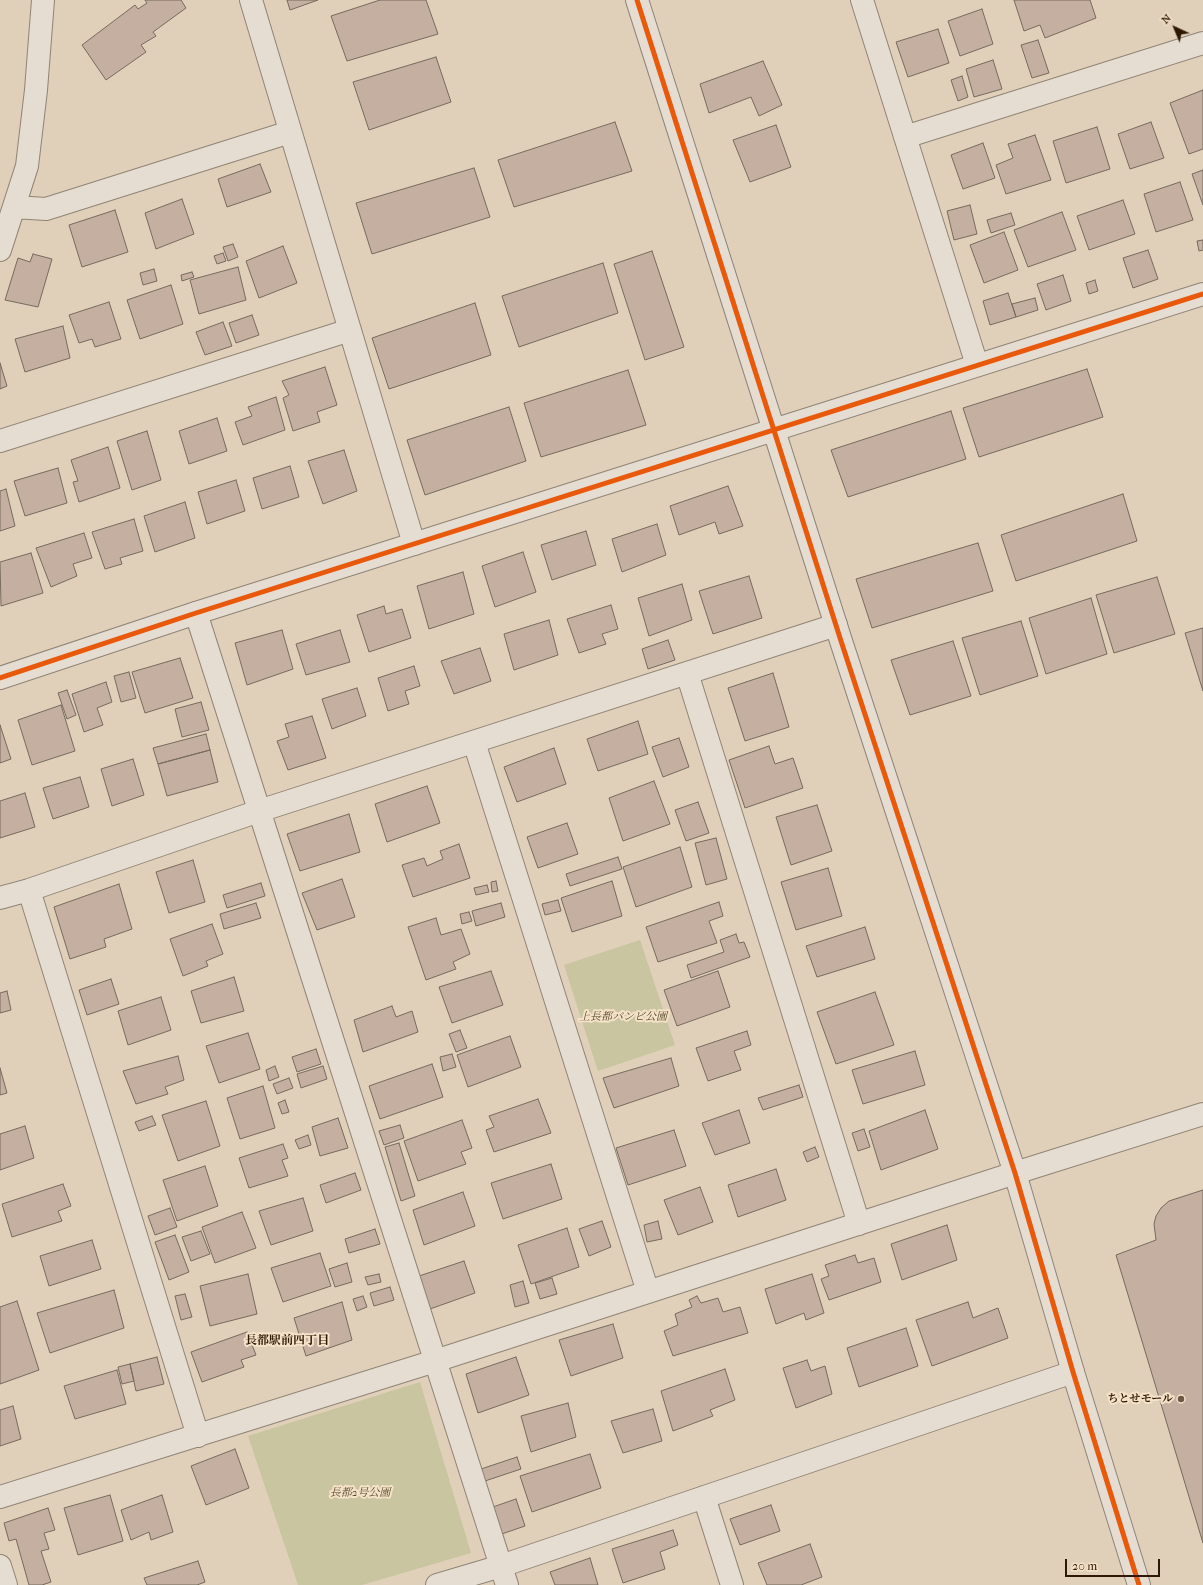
<!DOCTYPE html>
<meta charset="utf-8">
<style>
body{margin:0}
#map{position:relative;width:1203px;height:1585px;overflow:hidden;background:#e0cfb9;font-family:"IM FELL French Canon",serif}
canvas{display:block}
.north{position:absolute;left:1155px;top:8px;width:40px;height:40px;-webkit-text-stroke:3px #f5e2c8;paint-order:stroke;rotate:316deg;font-size:11px;font-weight:700;line-height:16px;text-align:center;color:#2e1804}
.north::after{content:'';display:block;margin:auto;width:14px;height:18px;background:#2e1804;clip-path:polygon(50% 0,100% 100%,50% 72%,0 100%)}
.scale{position:absolute;left:1065px;top:1559px;width:95px;height:18px;box-sizing:border-box;border:2px solid #2e1804;border-top:0;padding-left:5px;font-size:12px;line-height:14px;white-space:nowrap;color:#2e1804;-webkit-text-stroke:3px #f5e2c8;paint-order:stroke}
</style>
<div id="map">
<canvas width="1203" height="1585"></canvas>
<div class="north">N</div>
<div class="scale">20 m</div>
</div>
<script>
const ctx = document.querySelector('canvas').getContext('2d');
ctx.lineJoin = 'round';
function fillPath(path, color) { ctx.fillStyle = color; ctx.fill(path, 'evenodd'); }
const poly = rows => new Path2D(rows.map(r => 'M' + r).join(''));
function trace(path, color, width, dash) { ctx.strokeStyle = color; ctx.lineWidth = width; ctx.lineCap = dash ? 'butt' : 'round'; ctx.setLineDash(dash || []); ctx.stroke(path); }
function drawText(font, color, halo, rows, align = 'center') {
  ctx.font = font + ' "IM FELL French Canon","Noto Serif JP",serif'; ctx.lineWidth = 4; ctx.setLineDash([]); ctx.textBaseline = 'middle'; ctx.strokeStyle = halo; ctx.fillStyle = color; for (const [text, x, y, turn = 0] of rows) {
    ctx.save(); ctx.translate(x, y); ctx.rotate((+turn || 0) * Math.PI / 180); ctx.textAlign = isNaN(turn) ? turn : align; if (halo) ctx.strokeText(text, 0, 0); ctx.fillText(text, 0, 0); ctx.restore();
  }
}
fillPath(poly([
 [640,940,675,1045,598,1071,564,965],
 [420,1382,471,1553,362,1585,298,1585,248,1436]
]), '#c9c5a0');
const building = poly([
 [145,0,181,0,186,8,153,32,156,36,141,45,146,52,106,80,82,45,135,5,138,9,147,3,145,0],
 [287,0,318,0,290,10,287,0],
 [380,0,426,0,438,34,347,61,331,16,380,0],
 [1014,0,1090,0,1096,18,1045,38,1040,25,1024,31,1014,0],
 [982,9,993,44,960,56,948,21,982,9],
 [938,29,949,63,908,77,896,42,938,29],
 [1038,40,1049,73,1032,78,1021,45,1038,40],
 [436,57,451,102,369,130,353,82,436,57],
 [993,60,1002,89,974,97,966,69,993,60],
 [763,61,782,105,759,116,751,97,709,113,700,84,763,61],
 [962,76,968,97,958,101,951,80,962,76],
 [1203,90,1203,149,1189,154,1170,103,1203,90],
 [615,122,632,171,514,207,498,160,615,122],
 [1151,122,1164,158,1130,169,1118,134,1151,122],
 [776,125,791,167,750,182,733,140,776,125],
 [1097,127,1110,169,1066,183,1053,141,1097,127],
 [1035,135,1051,180,1006,194,996,165,1013,158,1008,144,1035,135],
 [983,143,995,178,963,189,951,155,983,143],
 [260,164,271,192,227,207,218,179,260,164],
 [474,168,490,217,372,254,356,203,474,168],
 [1203,170,1203,205,1192,174,1203,170],
 [1180,182,1193,220,1156,232,1144,194,1180,182],
 [182,199,194,234,156,249,145,213,182,199],
 [1123,200,1135,234,1089,250,1077,216,1123,200],
 [970,205,977,234,954,240,947,211,970,205],
 [115,210,128,252,82,267,69,225,115,210],
 [1062,212,1076,250,1028,267,1014,230,1062,212],
 [1011,213,1015,225,991,233,987,220,1011,213],
 [1004,232,1018,270,984,283,970,245,1004,232],
 [1203,240,1203,250,1199,251,1197,241,1203,240],
 [233,244,238,257,228,261,223,247,233,244],
 [283,246,297,283,259,298,246,261,283,246],
 [1148,250,1158,279,1133,288,1123,258,1148,250],
 [652,251,684,347,645,360,614,264,652,251],
 [223,253,226,261,217,264,214,256,223,253],
 [33,254,52,259,38,307,5,300,18,258,30,262,33,254],
 [603,263,618,313,519,347,502,296,603,263],
 [238,267,246,300,199,314,190,280,238,267],
 [154,269,157,281,143,285,140,273,154,269],
 [192,272,194,277,182,281,181,275,192,272],
 [1063,275,1071,301,1046,310,1037,284,1063,275],
 [1095,280,1098,291,1089,294,1086,283,1095,280],
 [171,285,183,324,140,339,127,300,171,285],
 [1008,293,1016,317,990,325,983,301,1008,293],
 [1035,298,1038,310,1016,317,1012,304,1035,298],
 [109,302,121,339,95,347,92,339,79,343,69,315,109,302],
 [475,303,491,355,389,389,372,338,475,303],
 [252,315,259,335,236,343,229,323,252,315],
 [223,322,232,346,205,355,196,332,223,322],
 [63,326,70,358,25,372,15,339,63,326],
 [0,363,7,386,0,389,0,363],
 [325,367,337,405,317,412,320,422,293,431,283,398,289,395,282,381,325,367],
 [1087,369,1103,417,979,457,963,408,1087,369],
 [628,370,646,425,541,457,524,403,628,370],
 [276,397,285,430,243,445,235,422,252,416,248,407,276,397],
 [509,407,526,461,425,495,407,440,509,407],
 [951,411,966,459,848,497,831,450,951,411],
 [217,418,227,451,189,464,179,431,217,418],
 [147,431,161,480,132,490,117,441,147,431],
 [108,447,120,488,79,502,73,482,78,481,71,460,108,447],
 [344,450,357,491,323,504,308,461,344,450],
 [290,466,299,497,262,509,253,478,290,466],
 [58,468,67,503,25,516,14,481,58,468],
 [236,480,245,511,207,524,198,492,236,480],
 [728,486,743,526,719,534,715,522,679,535,670,506,728,486],
 [6,489,15,526,0,531,0,491,6,489],
 [1123,494,1137,541,1016,581,1001,535,1123,494],
 [185,502,195,538,155,552,144,516,185,502],
 [134,519,143,551,120,558,122,564,105,569,92,532,134,519],
 [657,524,666,555,622,572,612,539,657,524],
 [586,531,596,565,552,580,541,545,586,531],
 [84,533,92,558,73,564,77,576,51,587,36,548,84,533],
 [978,543,993,591,872,628,856,579,978,543],
 [523,552,536,592,495,607,482,566,523,552],
 [31,553,43,593,1,606,0,562,31,553],
 [463,572,474,614,429,629,417,586,463,572],
 [749,576,762,618,713,634,699,591,749,576],
 [1157,577,1175,634,1114,653,1096,595,1157,577],
 [682,584,692,620,649,636,638,598,682,584],
 [1091,598,1107,654,1046,674,1029,618,1091,598],
 [611,605,618,629,602,634,606,644,579,653,567,619,611,605],
 [384,606,386,614,402,609,411,638,369,652,357,615,384,606],
 [549,620,558,655,514,670,504,634,549,620],
 [1021,621,1038,676,980,695,962,638,1021,621],
 [1203,628,1203,691,1185,633,1203,628],
 [282,630,293,669,247,685,235,643,282,630],
 [340,630,350,662,306,675,296,644,340,630],
 [668,640,675,660,648,669,642,649,668,640],
 [953,641,971,696,910,715,891,660,953,641],
 [480,648,491,681,454,694,441,661,480,648],
 [180,658,193,698,145,713,132,672,180,658],
 [414,666,420,686,405,691,409,704,388,711,378,678,414,666],
 [129,672,136,698,121,702,114,676,129,672],
 [773,673,789,727,745,741,728,688,773,673],
 [106,682,112,702,97,708,103,725,84,732,72,694,106,682],
 [357,688,366,716,332,729,322,699,357,688],
 [67,690,76,715,67,719,58,693,67,690],
 [201,702,209,730,182,737,175,709,201,702],
 [61,705,75,751,32,765,18,720,61,705],
 [312,716,326,758,288,770,277,741,289,737,285,724,312,716],
 [638,721,648,754,598,771,587,739,638,721],
 [0,725,11,759,0,763,0,725],
 [206,734,210,750,158,764,153,748,206,734],
 [679,738,689,767,663,777,652,747,679,738],
 [769,746,775,764,793,758,803,788,745,808,729,760,769,746],
 [554,748,566,784,517,802,504,767,554,748],
 [210,750,218,782,167,796,158,764,210,750],
 [133,759,144,795,112,806,101,769,133,759],
 [80,777,89,807,53,819,43,788,80,777],
 [654,781,670,824,623,841,609,798,654,781],
 [427,786,440,823,387,842,375,804,427,786],
 [25,793,35,827,0,838,0,801,25,793],
 [698,802,709,833,686,841,675,810,698,802],
 [817,805,832,851,791,865,776,817,817,805],
 [349,814,360,852,300,871,287,834,349,814],
 [567,823,578,854,538,868,527,837,567,823],
 [716,838,727,879,706,885,695,843,716,838],
 [459,844,470,878,413,897,402,865,424,858,427,866,443,859,440,851,459,844],
 [680,847,692,887,636,907,623,867,680,847],
 [618,857,622,869,570,886,566,874,618,857],
 [193,860,205,902,169,913,156,872,193,860],
 [828,868,842,916,796,930,781,882,828,868],
 [342,879,355,917,317,930,302,893,342,879],
 [496,881,498,891,492,892,491,882,496,881],
 [612,881,622,916,572,932,561,898,612,881],
 [261,883,265,896,227,908,223,895,261,883],
 [119,884,132,929,104,939,106,947,70,959,54,907,119,884],
 [487,885,489,892,476,895,474,888,487,885],
 [558,900,561,911,545,915,542,904,558,900],
 [719,902,723,916,709,921,717,943,658,962,646,927,719,902],
 [256,903,261,918,224,929,220,914,256,903],
 [501,903,505,917,476,926,472,911,501,903],
 [469,912,472,921,462,924,460,914,469,912],
 [436,918,441,935,461,929,470,954,453,962,456,969,426,980,408,927,436,918],
 [212,924,223,954,206,961,208,966,183,976,170,939,212,924],
 [865,927,875,959,817,977,806,946,865,927],
 [736,934,739,943,744,942,750,957,691,978,687,965,724,952,720,940,736,934],
 [491,971,503,1005,452,1023,439,987,491,971],
 [718,971,730,1007,677,1026,664,990,718,971],
 [234,977,244,1011,201,1023,191,991,234,977],
 [111,979,119,1004,87,1015,79,990,111,979],
 [7,991,11,1010,0,1013,0,993,7,991],
 [875,992,894,1045,836,1064,817,1012,875,992],
 [161,997,171,1030,128,1045,118,1011,161,997],
 [392,1006,396,1017,412,1011,418,1032,363,1052,354,1020,392,1006],
 [460,1030,467,1048,456,1052,449,1034,460,1030],
 [747,1031,751,1045,734,1051,741,1070,708,1081,696,1048,747,1031],
 [248,1033,260,1069,219,1083,206,1046,248,1033],
 [510,1036,521,1067,468,1087,457,1055,510,1036],
 [316,1049,321,1064,297,1072,292,1057,316,1049],
 [915,1051,925,1085,863,1104,852,1070,915,1051],
 [452,1054,456,1067,443,1071,440,1057,452,1054],
 [178,1056,184,1080,165,1087,168,1094,136,1104,123,1071,178,1056],
 [671,1058,679,1086,614,1108,603,1078,671,1058],
 [432,1064,443,1097,380,1119,369,1086,432,1064],
 [275,1066,279,1077,269,1081,266,1070,275,1066],
 [323,1066,327,1079,301,1088,297,1074,323,1066],
 [0,1068,7,1093,0,1095,0,1068],
 [289,1078,293,1088,277,1094,273,1084,289,1078],
 [799,1085,803,1097,763,1110,758,1098,799,1085],
 [263,1086,275,1128,240,1139,227,1098,263,1086],
 [538,1099,551,1133,494,1152,486,1130,494,1127,489,1116,538,1099],
 [285,1100,289,1112,282,1114,278,1103,285,1100],
 [206,1101,220,1146,178,1161,162,1115,206,1101],
 [739,1110,750,1143,715,1155,702,1123,739,1110],
 [925,1110,938,1149,881,1170,869,1131,925,1110],
 [152,1116,156,1125,139,1131,135,1122,152,1116],
 [338,1118,348,1148,320,1156,312,1127,338,1118],
 [462,1120,472,1148,461,1152,466,1164,418,1181,404,1141,462,1120],
 [400,1125,404,1138,384,1145,379,1131,400,1125],
 [25,1126,34,1158,0,1170,0,1134,25,1126],
 [864,1129,870,1147,858,1151,852,1133,864,1129],
 [674,1130,686,1166,628,1185,616,1148,674,1130],
 [308,1135,311,1145,299,1149,295,1140,308,1135],
 [399,1143,415,1196,401,1201,385,1147,399,1143],
 [283,1144,288,1158,282,1160,288,1176,249,1188,239,1158,283,1144],
 [815,1147,819,1157,807,1162,803,1152,815,1147],
 [551,1164,562,1199,503,1219,491,1183,551,1164],
 [205,1166,218,1206,177,1221,163,1180,205,1166],
 [776,1169,786,1200,738,1217,728,1185,776,1169],
 [355,1173,361,1190,326,1203,320,1185,355,1173],
 [63,1184,71,1206,58,1211,62,1221,12,1237,2,1204,63,1184],
 [700,1187,713,1222,678,1235,664,1200,700,1187],
 [1203,1190,1203,1543,1116,1255,1156,1240,1154,1224,1156,1216,1161,1208,1169,1201,1203,1190],
 [463,1192,475,1226,424,1245,413,1210,463,1192],
 [303,1198,313,1231,271,1245,259,1211,303,1198],
 [170,1208,177,1227,155,1235,148,1216,170,1208],
 [242,1212,256,1248,215,1263,202,1227,242,1212],
 [602,1221,611,1247,589,1256,579,1229,602,1221],
 [658,1221,662,1239,647,1242,644,1225,658,1221],
 [947,1225,957,1260,902,1280,891,1244,947,1225],
 [567,1228,579,1267,531,1284,518,1245,567,1228],
 [375,1229,380,1244,349,1253,345,1239,375,1229],
 [201,1231,210,1254,191,1261,182,1237,201,1231],
 [175,1235,189,1272,169,1280,155,1242,175,1235],
 [92,1240,101,1269,49,1286,40,1256,92,1240],
 [320,1253,331,1286,283,1302,271,1268,320,1253],
 [855,1255,858,1263,874,1258,881,1282,829,1300,821,1279,829,1276,825,1265,855,1255],
 [464,1261,475,1293,430,1309,419,1276,464,1261],
 [347,1263,352,1282,335,1287,329,1269,347,1263],
 [248,1274,257,1314,210,1326,200,1286,248,1274],
 [379,1274,381,1282,368,1285,365,1277,379,1274],
 [812,1274,824,1313,806,1320,804,1313,776,1324,765,1289,812,1274],
 [552,1278,557,1294,540,1299,535,1283,552,1278],
 [523,1281,529,1303,515,1307,510,1285,523,1281],
 [390,1287,394,1300,374,1306,370,1293,390,1287],
 [114,1290,124,1328,50,1353,37,1313,114,1290],
 [185,1294,192,1317,181,1320,175,1296,185,1294],
 [363,1296,367,1307,357,1311,353,1299,363,1296],
 [697,1296,701,1303,718,1298,723,1312,740,1307,748,1333,673,1356,664,1331,678,1325,675,1314,692,1307,689,1300,697,1296],
 [17,1301,39,1370,0,1384,0,1307,17,1301],
 [342,1302,352,1340,306,1356,294,1318,342,1302],
 [968,1302,973,1318,998,1308,1008,1338,932,1366,916,1320,968,1302],
 [613,1324,623,1358,571,1376,559,1340,613,1324],
 [906,1328,918,1366,859,1387,847,1348,906,1328],
 [247,1332,256,1355,241,1360,244,1367,202,1382,191,1352,247,1332],
 [157,1357,164,1384,136,1391,130,1364,157,1357],
 [516,1357,529,1395,478,1413,466,1374,516,1357],
 [807,1360,811,1371,825,1366,832,1394,796,1408,783,1368,807,1360],
 [130,1364,134,1381,122,1384,118,1367,130,1364],
 [725,1369,735,1400,710,1410,713,1416,673,1431,661,1391,725,1369],
 [117,1370,126,1404,75,1419,64,1386,117,1370],
 [568,1403,576,1437,531,1452,521,1416,568,1403],
 [13,1406,21,1439,0,1446,0,1410,13,1406],
 [653,1409,662,1441,623,1453,611,1421,653,1409],
 [235,1449,249,1488,206,1505,191,1466,235,1449],
 [590,1454,601,1488,532,1512,520,1476,590,1454],
 [517,1457,521,1469,485,1481,481,1469,517,1457],
 [110,1495,123,1541,78,1555,64,1508,110,1495],
 [162,1495,173,1532,151,1540,149,1532,131,1540,121,1510,162,1495],
 [516,1499,525,1526,496,1536,487,1509,516,1499],
 [771,1505,780,1531,740,1545,730,1519,771,1505],
 [48,1508,55,1530,44,1533,49,1549,41,1551,51,1582,42,1585,29,1585,16,1539,9,1541,4,1523,48,1508],
 [673,1530,678,1545,660,1552,665,1569,623,1583,612,1549,673,1530],
 [810,1544,822,1577,801,1585,767,1585,758,1563,810,1544],
 [590,1558,598,1585,555,1585,550,1572,590,1558],
 [198,1561,205,1582,197,1585,147,1585,144,1578,198,1561]
]);
fillPath(building, '#c4afa1');
trace(building, '#766b5d', 1);
const minor = poly([
 [251,0,414,544],
 [862,0,977,365],
 [905,137,1203,43],
 [14,207,46,209,290,132],
 [0,250,27,166,36,90,43,0],
 [0,441,350,330],
 [196,613,507,1585],
 [687,673,859,1224],
 [474,742,648,1292],
 [29,890,198,1436],
 [0,898,29,890,259,811,836,625],
 [0,1497,435,1361,1015,1173,1203,1114],
 [704,1497,732,1585],
 [0,1566,6,1585],
 [437,1585,501,1566,1073,1372]
]);
const tertiary = poly([
 [637,0,841,641,1015,1173,1073,1372,1139,1585],
 [0,678,196,613,1203,294]
]);
trace(minor, '#908475', 24);
trace(tertiary, '#908475', 24);
trace(minor, '#e5ddd2', 22);
trace(tertiary, '#e5ddd2', 22);
trace(poly([
 [637,0,841,641,1015,1173,1073,1372,1139,1585],
 [0,678,196,613,1203,294]
]), '#e8590c', 5);
for (const [x, y, r, color] of [
 [1181,1399,4,"#6c5843"]
]) { const dot = new Path2D(); dot.arc(x, y, r, 0, 2 * Math.PI); ctx.fillStyle = color; ctx.fill(dot); trace(dot, '#f5e2c8', 1.5); }
drawText('italic 11px', '#574a2c', '#f5e2c8', [
 ["上長都バンビ公園",623,1017],
 ["長都2号公園",360,1493]
]);
drawText('bold 11px', '#2e1804', '#f5e2c8', [
 ["ちとせモール",1173,1399]
], 'right');
drawText('bold 12px', '#2e1804', '#f5e2c8', [
 ["長都駅前四丁目",287,1341]
]);
</script>
